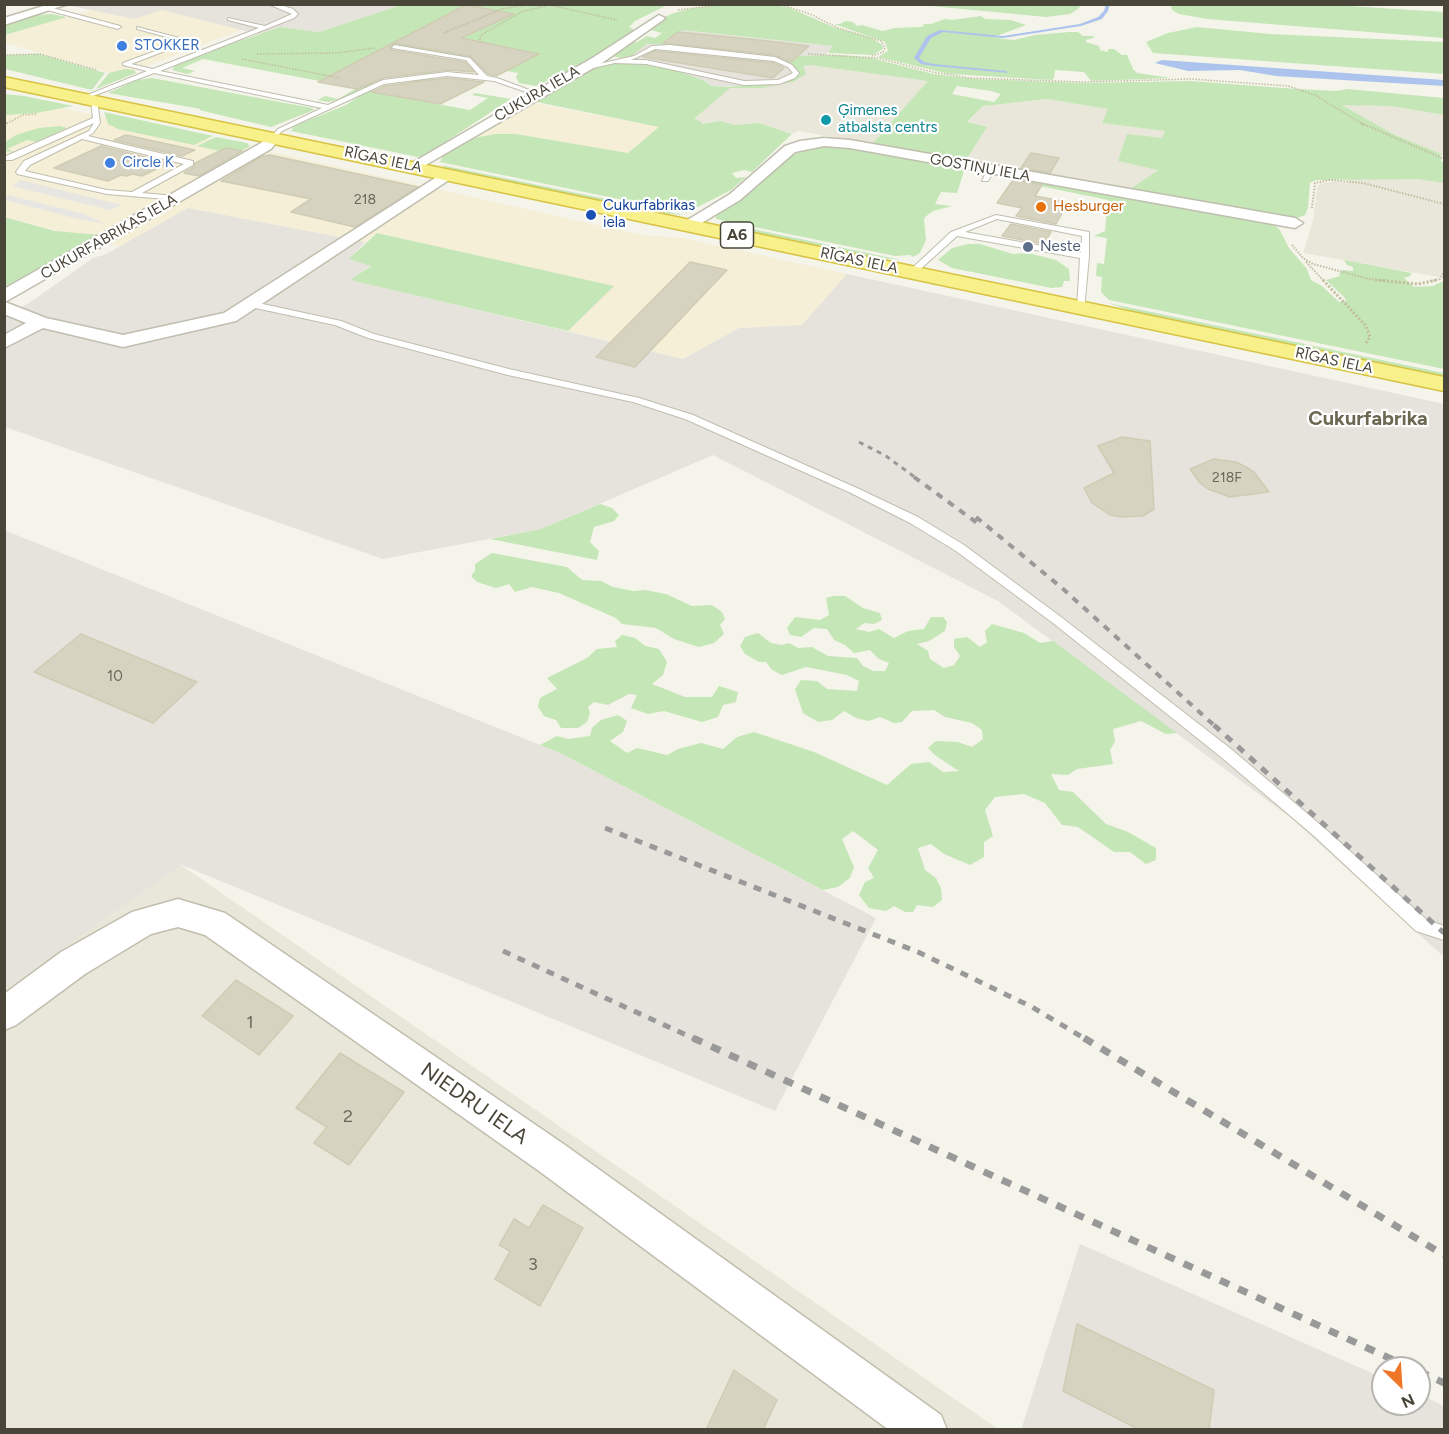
<!DOCTYPE html>
<meta charset="utf-8">
<style>
body{margin:0}
#map{position:relative;width:1449px;height:1434px;overflow:hidden;background:#f5f4eb;font-family:Figtree,sans-serif}
canvas{display:block}
.frame{position:absolute;inset:0;border:6px solid #494639;pointer-events:none}
.north{position:absolute;left:1371px;top:1356px;width:60px;height:60px;box-sizing:border-box;background:#fff;border:2px solid #b6b5b0;border-radius:50%;rotate:155deg;font-size:16px;font-weight:700;line-height:24px;text-align:center;color:#494639}
.north::after{content:'';display:block;margin:auto;width:21px;height:27px;background:#ef7528;clip-path:polygon(50% 0,100% 100%,50% 72%,0 100%)}
</style>
<div id="map">
<canvas width="1449" height="1434"></canvas>
<div class="frame"></div>
<div class="north">N</div>
</div>
<script>
const ctx = document.querySelector('canvas').getContext('2d');
ctx.lineJoin = 'round';
function fillPath(path, color) { ctx.fillStyle = color; ctx.fill(path, 'evenodd'); }
const poly = rows => new Path2D(rows.map(r => 'M' + r).join(''));
function trace(path, color, width, dash) { ctx.strokeStyle = color; ctx.lineWidth = width; ctx.lineCap = dash ? 'butt' : 'round'; ctx.setLineDash(dash || []); ctx.stroke(path); }
function drawText(font, color, halo, rows, align = 'center') {
  ctx.font = font + ' Figtree,sans-serif'; ctx.lineWidth = 4.5; ctx.setLineDash([]); ctx.textBaseline = 'middle'; ctx.strokeStyle = halo; ctx.fillStyle = color; for (const [text, x, y, turn = 0] of rows) {
    ctx.save(); ctx.translate(x, y); ctx.rotate((+turn || 0) * Math.PI / 180); ctx.textAlign = isNaN(turn) ? turn : align; if (halo) ctx.strokeText(text, 0, 0); ctx.fillText(text, 0, 0); ctx.restore();
  }
}
fillPath(poly([
 [809,65,929,81,872,144,798,131,792,134,759,123,735,125,720,121,702,124,693,120,730,87,762,88,806,74,803,66],
 [1047,99,1109,109,1103,123,1165,131,1163,138,1118,161,1159,169,1130,189,966,160,986,127,967,123,983,106],
 [1340,104,1390,106,1444,115,1444,156,1393,134],
 [1347,178,1418,179,1444,183,1444,278,1303,253,1313,221,1317,187,1321,183,1332,182,1349,183],
 [181,865,998,1429,5,1429,4,988]
]), '#e8e7d9');
fillPath(poly([
 [92,10,134,19,162,10,241,30,120,76,5,43,5,35],
 [4,96,268,151,642,235,683,238,847,274,802,325,739,328,683,359,568,331,613,286,377,233,365,242,188,208,120,247,5,217],
 [532,101,535,103,660,127,628,153,516,134,495,134,474,138]
]), '#f5efd8');
fillPath(poly([
 [77,4,401,5,319,32,280,27,261,35,162,10,134,19,72,6],
 [682,30,833,46,816,66,804,66,806,74,802,77,780,86,762,88,712,86,703,80,619,63,647,44,665,44],
 [188,208,365,242,350,259,371,265,351,280,683,359,739,328,802,325,847,274,1444,404,1444,957,1291,818,998,601,713,455,541,529,383,559,5,427,5,316,29,303,93,258,106,254],
 [4,530,560,753,876,918,775,1111,182,865,5,988],
 [1080,1244,1383,1378,1383,1404,1419,1404,1419,1394,1444,1406,1444,1429,1021,1430]
]), '#e5e3dc');
fillPath(poly([
 [735,4,776,5,790,8,833,27,872,38,882,45,883,49,873,55,830,53,828,52,833,46,682,30,665,44,647,44,631,56,622,58,611,56,624,44,637,42,647,36,655,38,662,33,647,29,662,18,674,13,694,8],
 [1317,4,1444,12,1444,38,1207,19,1179,14,1172,10,1171,5],
 [401,5,667,5,635,21,629,27,633,29,633,32,594,60,536,86,519,83,516,77,518,73,490,68,472,58,398,46,383,48,365,58,444,71,423,74,394,74,377,79,371,85,341,99,328,102,318,100,325,96,338,99,357,88,203,59,182,68,195,71,187,74,172,70,175,66,219,48,280,27,319,32],
 [499,11,513,14,465,37,452,33],
 [921,5,1081,5,1078,9,1070,14,1046,17],
 [51,14,67,17,5,35,5,25,37,15],
 [981,16,985,19,1011,20,1026,25,994,37,1004,39,1014,40,1035,35,1069,32,1078,32,1083,36,1093,36,1094,38,1086,40,1086,42,1099,46,1100,50,1108,52,1108,49,1114,49,1122,55,1127,55,1133,69,1137,73,1171,78,1091,81,1084,72,1055,70,1054,78,1052,80,949,74,878,57,888,51,885,42,834,24,840,24,845,21,853,22,857,26,862,25,882,31,895,28,921,27,924,26,923,24,931,24,945,19,952,20],
 [1197,27,1270,34,1444,42,1444,74,1153,53,1146,42,1168,33],
 [39,54,105,73,92,90,5,69,5,55],
 [840,55,872,58,933,74,976,79,1084,83,1190,81,1297,89,1336,91,1347,89,1444,98,1444,115,1390,106,1342,105,1393,134,1441,154,1441,161,1444,163,1444,183,1418,179,1316,180,1310,183,1308,208,1305,215,1292,220,1060,178,1130,189,1158,170,1118,161,1127,134,1162,138,1165,131,1102,123,1108,109,1047,99,983,106,967,122,987,127,966,160,872,144,928,81,809,65,803,66,806,74,793,82,762,88,730,88,694,119,700,121,702,124,720,121,735,125,759,123,792,134,752,172,744,170,732,173,736,178,746,177,731,190,686,213,440,162,443,156,474,138,495,134,516,134,628,153,659,127,532,101,580,73,598,67,619,63,638,63,670,69,703,80,712,86,730,87,790,81,796,77,798,71,785,61,793,56],
 [957,86,991,91,1001,94,994,102,952,94],
 [125,69,134,70,136,73,96,89,109,73],
 [152,78,312,108,314,110,271,127,199,110,201,109,108,93,137,80],
 [421,78,439,79,394,96,470,110,488,98,472,95,475,93,511,99,427,154,418,157,291,131,294,126,346,105,372,88,380,86,372,91,390,94,414,80],
 [4,94,24,96,73,106,36,113,5,115],
 [104,112,213,136,194,145,118,129,108,124],
 [60,126,67,128,37,142,27,140,7,149,15,152,5,151,5,142,16,135,39,128],
 [216,137,247,143,250,146,218,165,207,163,224,152,197,146],
 [825,146,846,146,980,171,964,171,957,193,941,192,935,204,952,206,933,211,925,217,924,220,926,240,920,253,913,257,910,255,895,256,716,219,716,215,748,194,790,155],
 [441,165,684,215,661,213,448,169],
 [1000,174,1272,223,1280,230,1289,248,1307,269,1311,280,1322,286,1339,302,1346,301,1345,298,1326,280,1340,276,1339,274,1343,270,1353,271,1353,267,1347,265,1344,260,1412,273,1410,276,1404,278,1414,287,1433,286,1444,281,1444,369,1109,300,1101,292,1102,277,1096,276,1097,263,1104,264,1107,238,1094,236,1105,231,1108,200,1001,178,998,176],
 [4,217,55,231,100,235,5,287],
 [719,222,901,260,881,258,728,227],
 [377,233,614,286,568,331,350,280,371,266,349,259],
 [968,244,980,244,1013,254,1028,253,1056,260,1069,269,1070,281,1064,281,1062,287,1052,288,952,268,938,260,952,248],
 [1108,303,1444,373,1444,376,1132,311],
 [600,504,612,508,619,515,614,521,594,527,590,542,599,551,597,560,490,539,541,529],
 [492,553,567,567,582,580,601,581,613,587,633,591,645,590,666,594,692,606,712,605,722,612,725,619,720,625,724,634,714,643,699,647,674,639,656,628,622,624,616,618,559,593,532,587,515,592,509,584,496,588,477,582,471,576,475,571,475,564],
 [833,596,845,596,863,608,880,613,882,620,874,624,864,623,856,629,869,632,879,629,894,638,908,631,924,629,931,617,943,617,947,622,945,631,929,641,917,644,928,651,930,659,944,668,954,665,960,656,954,647,954,639,967,637,980,647,987,642,985,631,992,624,1024,633,1040,643,1053,641,1177,733,1166,734,1141,721,1113,729,1115,742,1110,750,1113,764,1077,769,1068,775,1051,774,1059,790,1073,792,1106,824,1128,832,1156,848,1156,860,1146,864,1130,852,1114,852,1078,827,1062,825,1045,803,1024,794,995,797,985,810,993,836,984,842,984,857,970,865,944,854,931,844,918,848,925,870,936,878,941,888,942,900,933,907,917,905,913,912,905,912,894,906,886,911,869,908,859,895,865,882,874,878,868,868,878,850,853,831,842,839,854,867,850,878,838,887,823,890,560,753,540,745,557,736,568,739,590,736,592,728,601,720,618,715,627,721,623,732,610,741,627,753,637,748,667,755,678,749,701,743,723,749,737,737,754,732,814,752,887,785,911,764,929,762,943,772,959,771,936,756,928,748,936,741,958,742,972,747,983,739,982,730,972,723,945,717,934,710,912,711,902,722,894,723,880,717,869,721,856,718,844,711,832,720,818,722,803,713,795,689,801,680,817,681,827,689,857,691,859,681,847,675,806,667,782,675,772,670,766,662,759,662,745,654,740,646,745,637,758,633,771,643,782,645,789,643,798,648,812,647,828,656,857,658,863,666,873,671,885,671,889,663,879,659,870,650,854,653,845,645,834,640,827,629,814,628,801,637,790,635,787,628,795,617,820,620,829,615,826,598],
 [622,635,635,638,645,646,659,649,667,662,663,675,652,684,685,697,712,697,719,686,738,692,736,702,723,705,718,717,702,722,664,711,648,714,631,708,637,695,629,694,608,705,594,702,588,707,590,713,587,722,578,728,561,728,556,720,544,716,538,707,540,698,557,689,547,678,587,658,597,649,617,647,615,641]
]), '#c5e6b6');
fillPath(poly([
 [21,180,122,205,110,210,12,186],
 [9,195,84,214,106,224,78,219,5,200,5,197]
]), '#e7e6e2');
fillPath(poly([
 [1162,60,1444,80,1444,86,1276,76,1240,70,1188,71,1155,63]
]), '#abc3ed');
fillPath(poly([
 [1106,4,1110,4,1108,11,1102,19,1081,26,1003,38,943,32,931,38,919,58,924,62,934,64,1006,71,1008,73,934,66,921,64,914,58,927,36,940,30,1003,36,1080,24,1098,17,1104,11,1106,4]
]), '#abc3ed');
const building = poly([
 [466,5,514,14,461,38,539,54,496,76,488,74,470,56,394,43,390,47,392,50,465,62,474,72,447,70,383,78,357,89,318,82,466,5],
 [678,32,759,40,809,46,791,62,775,55,663,43,678,32],
 [655,51,773,63,784,68,773,78,643,57,655,51],
 [447,78,484,82,440,104,372,92,385,86,447,78],
 [126,135,195,150,182,156,114,140,126,135],
 [101,146,169,163,142,176,132,174,127,176,121,175,108,181,54,168,101,146],
 [226,148,242,151,199,176,184,173,194,167,195,163,226,148],
 [1031,153,1059,158,1050,173,1021,168,1031,153],
 [270,155,418,187,355,227,291,212,311,199,221,181,263,156,270,155],
 [1013,180,1042,185,1035,196,1068,202,1056,224,1016,216,1022,208,997,203,1013,180],
 [1011,224,1051,232,1044,244,1002,236,1011,224],
 [690,262,727,270,635,367,596,357,690,262],
 [1122,437,1150,441,1154,509,1143,516,1121,517,1110,515,1092,503,1084,488,1114,473,1098,446,1122,437],
 [1214,459,1236,462,1246,467,1254,472,1269,492,1230,497,1208,489,1200,483,1190,469,1214,459],
 [81,634,197,682,153,723,34,672,81,634],
 [236,980,293,1016,259,1055,202,1016,236,980],
 [340,1053,404,1092,349,1165,314,1143,327,1127,296,1108,340,1053],
 [543,1205,583,1228,540,1306,495,1279,510,1251,499,1245,514,1219,529,1228,543,1205],
 [1077,1324,1214,1390,1209,1430,1140,1430,1063,1391,1077,1324],
 [734,1370,777,1400,763,1430,706,1430,734,1370]
]);
fillPath(building, '#d6d3c1');
trace(building, '#d0ccb4', 1.5);
const service = poly([
 [268,4,278,4,293,9,298,14,294,18,160,71,328,105,383,80,447,72,479,75,466,60,392,48,394,45,470,58,487,76,497,78,540,94,535,95,494,81,447,76,384,84,282,131,273,140,270,138,278,129,322,108,154,73,85,99,80,98,147,71,123,65,123,63,182,41,137,29,137,27,191,41,131,64,153,69,259,28,228,20,228,18,265,26,292,14,268,4],
 [49,7,120,26,121,27,118,29,47,10,49,7],
 [670,45,775,57,792,65,799,73,795,78,779,84,744,85,646,64,615,63,584,70,581,68,634,56,652,46,670,45],
 [655,49,774,61,788,67,793,73,778,80,744,81,646,60,631,60,655,49],
 [94,98,97,100,100,123,93,133,88,136,193,161,193,165,142,193,175,196,179,198,178,200,107,194,17,174,16,172,24,161,89,131,94,123,12,160,6,160,6,156,93,118,91,100,94,98],
 [82,139,184,164,132,192,107,190,25,171,30,165,82,139],
 [988,168,995,170,988,181,982,181,988,168],
 [996,215,1089,232,1089,256,1084,310,1077,308,1080,258,957,236,915,274,908,272,951,232,996,215],
 [997,219,1082,236,1081,253,965,232,997,219],
 [249,301,341,321,374,334,509,369,639,398,693,415,859,489,918,517,964,545,1061,617,1231,749,1323,827,1427,920,1444,926,1444,940,1416,931,1313,835,1221,757,1053,623,956,551,910,523,851,493,685,419,633,402,508,375,368,338,335,325,246,306,246,302,249,301]
]);
const minor = poly([
 [50,4,68,4,4,25,4,18,50,4],
 [659,15,665,18,663,20,602,63,417,170,412,171,405,167,594,57,659,15],
 [273,134,280,138,271,149,5,302,46,318,123,335,224,313,446,171,456,171,458,174,236,321,123,347,43,328,4,348,4,335,26,323,4,314,4,289,261,143,268,135,273,134],
 [824,138,850,140,1295,218,1303,223,1295,228,850,148,824,146,795,152,740,200,695,227,689,229,681,224,730,194,785,146,800,141,824,138],
 [178,899,225,913,565,1145,941,1415,947,1430,889,1430,539,1171,205,935,178,927,151,934,85,974,16,1025,4,1030,4,994,61,952,132,912,178,899]
]);
const trunk = poly([
 [4,77,1444,377,1444,391,4,87,4,77]
]);
trace(service, '#c0beae', 2);
trace(minor, '#c0beae', 3);
trace(trunk, '#d6c344', 3);
trace(poly([
 [779,4,810,14,838,28,881,41,885,48,883,52,872,56],
 [549,5,617,20],
 [678,10,727,4],
 [444,33,502,9,532,4],
 [480,43,480,37,483,34,521,12,549,5],
 [257,54,336,53,375,48],
 [808,54,878,58,932,72,970,78,1083,82,1191,79,1288,86,1315,95,1364,125],
 [4,55,40,54,97,70],
 [242,59,340,78],
 [4,125,23,115,36,114]
]), '#c1bda0', 1.5, [1.5, 1.5]);
trace(poly([
 [1361,123,1444,159],
 [4,125,7,123],
 [1312,208,1315,183,1329,180,1363,183,1444,204],
 [1292,245,1303,258,1313,264,1369,279,1390,281],
 [1306,262,1324,281],
 [1430,281,1440,279,1444,272]
]), '#c1bda0', 2, [1.5, 1.5]);
trace(poly([
 [1323,280,1366,326,1370,337,1366,343],
 [1375,280,1418,284,1437,280]
]), '#c1bda0', 3, [2, 2]);
fillPath(service, '#fff');
fillPath(minor, '#fff');
fillPath(trunk, '#f8f08a');
trace(poly([
 [859,442,886,456,916,478]
]), '#999', 3, [5, 5]);
trace(poly([
 [914,477,980,525],
 [976,517,1062,588,1216,727]
]), '#999', 4, [7, 7]);
trace(poly([
 [1214,725,1444,933],
 [605,828,918,952,1032,1007,1087,1040],
 [503,951,697,1040]
]), '#999', 5, [8, 8]);
trace(poly([
 [693,1038,1411,1368],
 [1084,1038,1444,1255],
 [1419,1371,1444,1383]
]), '#999', 7, [10, 10]);
for (const [x, y, r, color] of [
 [122,46,6,"#3f7fe0"],
 [826,120,6,"#0f9aa8"],
 [110,163,6,"#3f7fe0"],
 [1041,207,6,"#e8710a"],
 [591,215,6,"#1a4fb4"],
 [1028,247,6,"#5c6f8a"]
]) { const dot = new Path2D(); dot.arc(x, y, r, 0, 2 * Math.PI); ctx.fillStyle = color; ctx.fill(dot); trace(dot, '#fff', 2); }
drawText('14px', '#6c695b', null, [
 ["218",365,200],
 ["218F",1227,478]
]);
drawText('15px', '#366cbe', '#fff', [
 ["STOKKER",134,46],
 ["Circle K",122,163]
], 'left');
drawText('15px', '#494639', '#fff', [
 ["CUKURA IELA",537,94,-30],
 ["RĪGAS IELA",383,160,12],
 ["GOSTIŅU IELA",980,168,10],
 ["CUKURFABRIKAS IELA",109,237,-30],
 ["RĪGAS IELA",859,261,12],
 ["RĪGAS IELA",1334,361,12]
]);
drawText('15px', '#0d838f', '#fff', [
 ["Ģimenes",838,111],
 ["atbalsta centrs",838,128]
], 'left');
drawText('15px', '#164399', '#fff', [
 ["Cukurfabrikas",603,206],
 ["iela",603,223]
], 'left');
drawText('15px', '#c56008', '#fff', [
 ["Hesburger",1053,207]
], 'left');
drawText('15px', '#4e5e75', '#fff', [
 ["Neste",1040,247]
], 'left');
drawText('15px', '#6c695b', null, [
 ["10",115,677]
]);
for (const [x, y, w] of [
 [737,235,33]
]) { const box = new Path2D(); box.roundRect(x - w / 2, y - 13, w, 26, 4.5); ctx.fillStyle = '#fff'; ctx.fill(box); trace(box, '#494639', 1.5); }
drawText('bold 16px', '#494639', null, [
 ["A6",737,235]
]);
drawText('18px', '#6c695b', null, [
 ["1",250,1023],
 ["2",348,1117],
 ["3",533,1265]
]);
drawText('bold 20px', '#6b6751', '#fff', [
 ["Cukurfabrika",1368,419]
]);
drawText('21px', '#494639', '#fff', [
 ["NIEDRU IELA",474,1104,35]
]);
</script>
